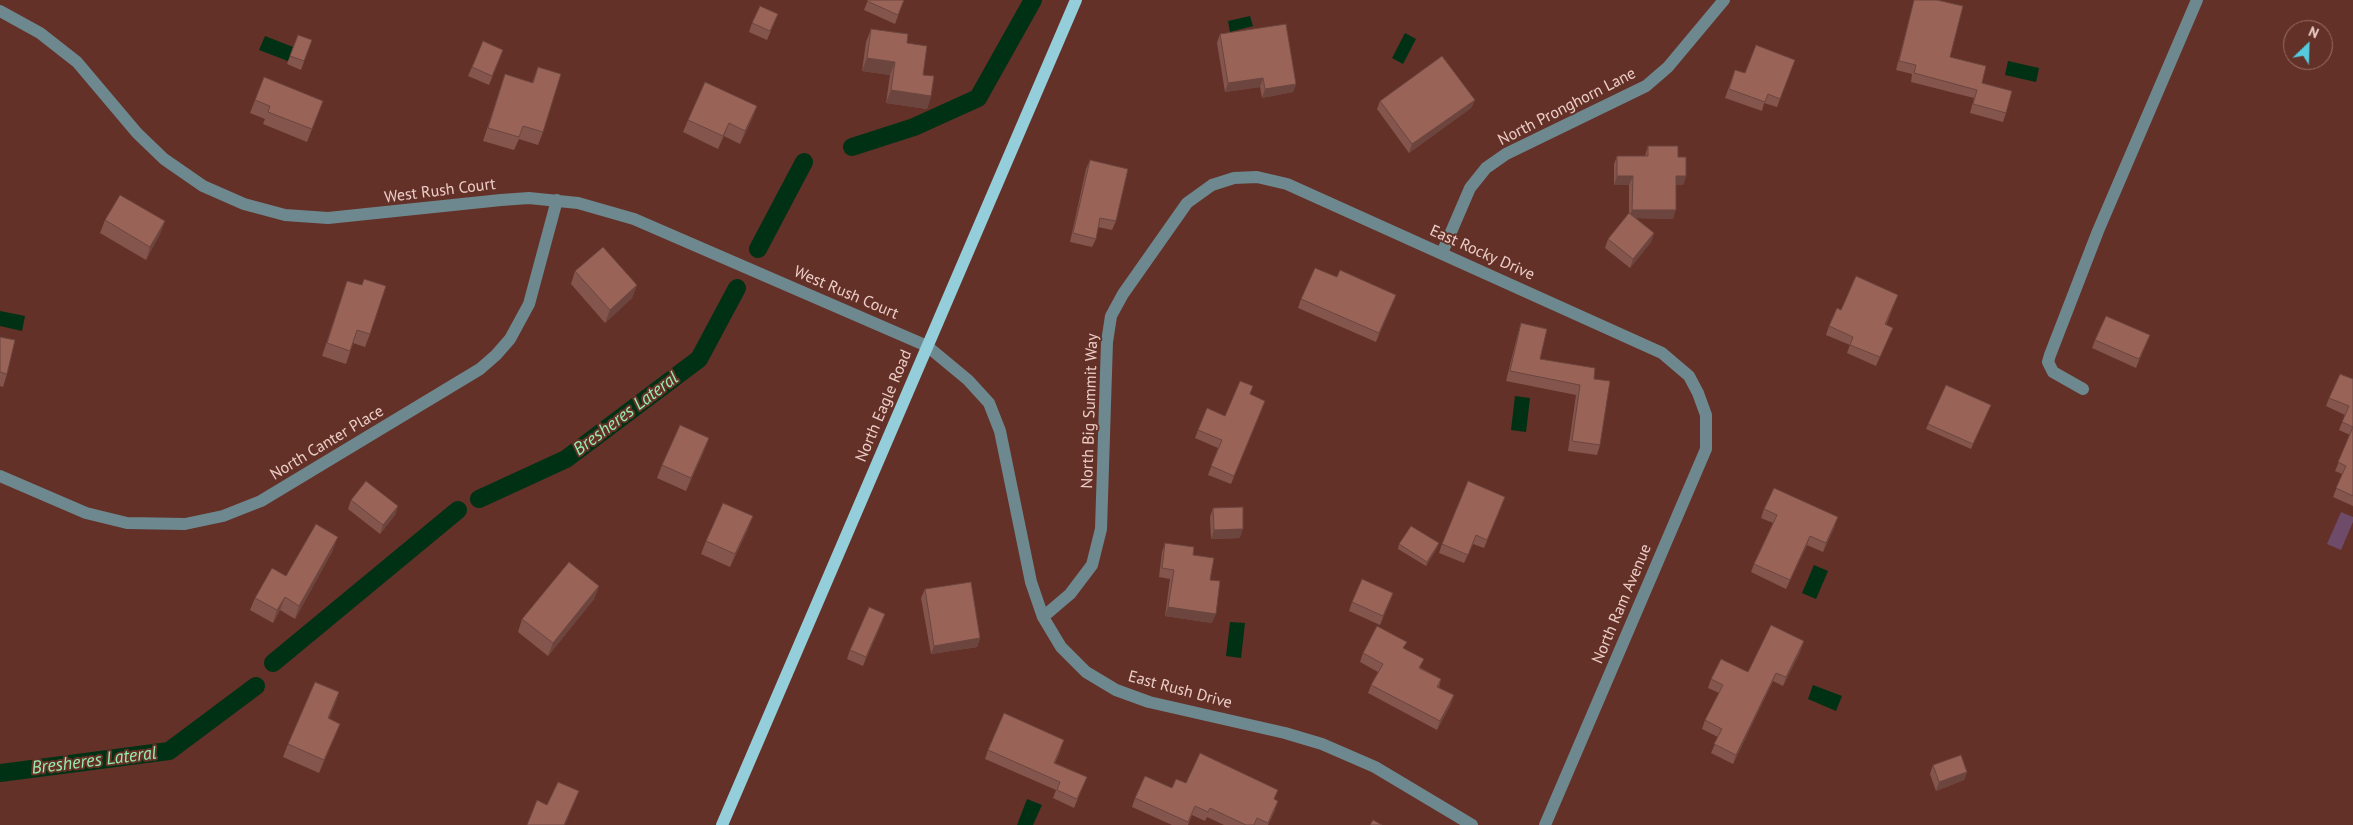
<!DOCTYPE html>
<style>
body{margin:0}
#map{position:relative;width:2353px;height:825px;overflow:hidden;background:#633128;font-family:"PT Sans",sans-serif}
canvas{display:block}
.north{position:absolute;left:2283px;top:20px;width:50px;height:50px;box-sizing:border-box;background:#633128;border:1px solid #9a7068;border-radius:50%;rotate:24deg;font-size:14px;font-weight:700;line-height:20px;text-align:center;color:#edcec7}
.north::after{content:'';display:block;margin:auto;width:18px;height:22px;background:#55cadf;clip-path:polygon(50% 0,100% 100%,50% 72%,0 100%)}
</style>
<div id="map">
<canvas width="2353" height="825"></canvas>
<div class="north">N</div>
</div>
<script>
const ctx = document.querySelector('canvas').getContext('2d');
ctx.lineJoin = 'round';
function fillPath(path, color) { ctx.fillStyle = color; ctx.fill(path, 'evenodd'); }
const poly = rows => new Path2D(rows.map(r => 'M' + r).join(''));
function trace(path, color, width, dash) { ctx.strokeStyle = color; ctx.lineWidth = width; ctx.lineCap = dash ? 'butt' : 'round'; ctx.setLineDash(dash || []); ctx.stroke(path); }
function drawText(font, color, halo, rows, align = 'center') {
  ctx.font = font + ' "PT Sans",sans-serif'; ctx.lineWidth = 4; ctx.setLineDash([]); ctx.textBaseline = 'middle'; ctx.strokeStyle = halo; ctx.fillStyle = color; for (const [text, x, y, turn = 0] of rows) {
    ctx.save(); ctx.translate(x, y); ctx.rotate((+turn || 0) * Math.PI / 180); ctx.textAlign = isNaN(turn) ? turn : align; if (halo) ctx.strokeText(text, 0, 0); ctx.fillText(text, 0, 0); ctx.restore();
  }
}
fillPath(poly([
 [2341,512,2353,517,2353,522,2341,550,2327,544]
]), '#6e4b69');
fillPath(poly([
 [1250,16,1253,26,1230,32,1228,21],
 [1405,33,1416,39,1403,64,1392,58],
 [265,36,293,47,288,61,259,50],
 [2008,61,2039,68,2036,82,2005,75],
 [0,311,25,316,22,331,0,326],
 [1515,396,1530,398,1526,432,1511,430],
 [1814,565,1828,571,1816,599,1802,593],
 [1230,622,1245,623,1241,658,1226,656],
 [1813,685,1842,696,1836,711,1808,699],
 [1027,799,1042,805,1033,825,1017,825]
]), '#013114');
trace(poly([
 [852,147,914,127,978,98,1033,0],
 [758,249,804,162],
 [479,499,566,459,699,359,737,288],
 [273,663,458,510],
 [0,773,169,751,256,686]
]), '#013114', 18);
trace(poly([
 [0,11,40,33,77,62,137,133,164,159,203,186,244,204,285,215,328,218,501,200,529,198,578,203,634,219,927,346,968,380,989,403,1000,431,1031,582,1043,617,1061,647,1086,672,1116,690,1149,702,1285,733,1322,744,1375,767,1472,825],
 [1442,253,1470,188,1486,168,1506,154,1646,86,1668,67,1724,0],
 [2083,389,2053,372,2048,362,2050,355,2098,231,2197,0],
 [0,476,86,513,127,523,185,524,223,516,261,501,480,369,496,355,510,339,529,304,557,200],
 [1043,617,1070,594,1092,565,1101,529,1107,342,1111,316,1123,294,1187,203,1212,185,1234,178,1257,177,1287,184,1662,353,1689,376,1698,393,1706,415,1706,449,1545,825]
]), '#6d898f', 12);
trace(poly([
 [722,825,1076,0]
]), '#93ceda', 12);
fillPath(poly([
 [868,0,904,0,895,24,864,10],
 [1914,0,1937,0,1950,57,1982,83,2006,113,2003,122,1970,113,1974,98,1911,82,1912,74,1896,70],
 [778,14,767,40,749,32,752,23],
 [871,29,907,43,923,75,931,96,927,109,886,103,890,75,862,71,866,42],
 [1220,34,1296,84,1293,92,1262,98,1260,87,1225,92,1217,43],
 [298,35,312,40,301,70,287,64],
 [500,58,489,85,468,76,472,67],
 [1795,60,1777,107,1764,103,1762,111,1725,98,1735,70,1745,73],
 [538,67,543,132,538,145,519,139,514,150,483,141,505,74,532,83],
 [255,100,323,101,307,142,263,124,265,119,250,113],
 [1475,100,1471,108,1409,153,1377,109,1380,101],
 [757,106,752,119,740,144,724,136,718,149,683,132,688,120],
 [1648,146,1678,157,1686,176,1683,185,1676,185,1673,219,1636,218,1654,233,1651,242,1630,268,1605,248,1608,239,1629,213,1629,185,1614,185,1614,164,1617,156,1645,156],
 [1090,160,1116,221,1112,230,1098,227,1096,239,1092,247,1070,242,1086,169],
 [105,220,165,221,160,234,146,260,100,233],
 [575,271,637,285,632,298,605,323,571,284],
 [1337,277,1396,295,1376,342,1298,308,1301,299],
 [347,281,370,334,365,347,353,343,346,364,322,356],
 [1898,295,1886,325,1889,336,1876,366,1847,353,1850,345,1826,335,1829,326,1841,310],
 [1521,323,1540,359,1594,379,1600,445,1597,455,1568,451,1576,395,1506,381,1518,333],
 [2150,335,2136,368,2092,348,2095,340],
 [0,337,7,374,3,387,0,386],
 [2353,379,2353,506,2333,497,2342,474,2335,471,2350,435,2339,430,2345,415,2326,406,2329,398],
 [1250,394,1262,409,1231,484,1208,475,1218,448,1195,438,1198,430,1225,416],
 [1991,405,1971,449,1926,429,1928,424],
 [704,451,686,491,657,478,662,465],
 [351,500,398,506,395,515,380,534,348,509],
 [1502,505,1484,548,1473,544,1464,563,1439,553,1442,544],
 [1213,508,1240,538,1211,539,1210,517],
 [1764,509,1835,526,1823,552,1807,545,1786,589,1751,572,1754,564,1773,523,1761,518],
 [748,529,730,567,701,554,706,541],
 [1165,543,1193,555,1210,580,1212,623,1165,616,1170,579,1159,577,1162,552],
 [1399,544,1437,548,1426,566,1398,549],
 [333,550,295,619,280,610,273,623,250,610,255,598,286,576],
 [599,586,594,599,548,656,518,632,522,619],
 [925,589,980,638,977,647,931,654,921,598],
 [1393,593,1380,625,1349,611,1352,602],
 [885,614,863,666,847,659,850,650],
 [1404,649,1421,668,1441,679,1439,687,1451,704,1437,730,1368,693,1371,685,1378,672,1360,662,1363,653],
 [1801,650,1783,686,1773,681,1733,764,1711,753,1718,737,1702,729,1705,720,1719,693,1708,688,1711,679,1748,672],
 [339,692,329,719,340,724,335,736,319,773,283,757,288,744],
 [1061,749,1055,763,1087,777,1074,808,1053,798,1056,790,985,759,988,750],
 [1933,765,1967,772,1964,780,1936,791,1930,774],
 [1186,783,1275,799,1275,810,1268,825,1224,825,1207,817,1205,821,1192,815,1188,825,1172,825,1132,807,1135,798]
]), '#84554c');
fillPath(poly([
 [867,58,895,62,890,75,862,71],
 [1263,78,1260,87,1225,92,1228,83],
 [1296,84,1293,92,1262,98,1265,89],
 [891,90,931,96,927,109,886,103],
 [1475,100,1471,108,1409,153,1412,144],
 [757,106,752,119,740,144,745,131],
 [729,123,724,136,718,149,723,136],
 [1617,176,1633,176,1629,185,1614,185],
 [1676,176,1686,176,1683,185,1673,185],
 [1632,210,1676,210,1673,219,1629,218],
 [165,221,160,234,146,260,150,247],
 [1654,233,1651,242,1630,268,1633,259],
 [637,285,632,298,605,323,610,310],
 [1396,295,1393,303,1376,342,1379,333],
 [2150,335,2146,344,2136,368,2139,359],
 [709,438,704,451,686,491,691,478],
 [398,506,395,515,380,534,383,525],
 [753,516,748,529,730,567,735,554],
 [1838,517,1835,526,1823,552,1826,543],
 [1243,529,1240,538,1211,539,1214,530],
 [1810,536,1807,545,1786,589,1790,580],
 [338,537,333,550,295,619,299,606],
 [1439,543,1437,548,1426,566,1427,562],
 [599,586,594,599,548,656,553,643],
 [1393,593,1390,602,1380,625,1383,616],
 [285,597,280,610,273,623,277,610],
 [1168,607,1216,614,1212,623,1165,616],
 [885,614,882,623,863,666,866,657],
 [980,638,977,647,931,654,934,646],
 [1804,641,1801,650,1783,686,1786,677],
 [1776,673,1773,681,1733,764,1736,755],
 [339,692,335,705,323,731,328,718],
 [1454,695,1451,704,1437,730,1440,721],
 [340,724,335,736,319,773,324,760],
 [1967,772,1964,780,1936,791,1939,782],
 [579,791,565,825,564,825],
 [1278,801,1275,810,1267,825,1268,823]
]), '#6b453e');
const building = poly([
 [868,0,904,0,898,15,867,1,868,0],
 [1914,0,1937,0,1963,6,1950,57,1986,66,1982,83,2012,91,2006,113,1973,104,1977,90,1914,73,1916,65,1899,61,1914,0],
 [760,6,778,14,770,31,752,23,760,6],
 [1286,24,1296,84,1265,89,1263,78,1228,83,1220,34,1286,24],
 [871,29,908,34,907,43,927,46,923,75,934,76,931,96,891,90,895,62,867,58,871,29],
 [298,35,312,40,304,61,290,56,298,35],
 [483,41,503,50,492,76,472,67,483,41],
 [1756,45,1795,60,1780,99,1768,94,1765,102,1729,89,1735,70,1745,73,1756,45],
 [1442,56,1475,100,1412,144,1380,101,1442,56],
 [538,67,561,74,543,132,523,126,519,137,488,128,505,74,533,83,538,67],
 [264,77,323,101,312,129,268,112,270,106,255,100,264,77],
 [705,82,757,106,745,131,729,123,723,136,688,120,705,82],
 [1648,146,1678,146,1678,157,1686,157,1686,176,1676,176,1676,210,1632,210,1633,176,1617,176,1617,156,1648,156,1648,146],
 [1090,160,1128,169,1116,221,1100,218,1096,239,1073,233,1090,160],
 [120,195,165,221,150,247,105,220,120,195],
 [1629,213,1654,233,1633,259,1608,239,1629,213],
 [603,247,637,285,610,310,575,271,603,247],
 [1315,268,1337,277,1340,270,1396,295,1379,333,1301,299,1315,268],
 [1856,276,1898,295,1885,324,1893,328,1880,357,1850,345,1853,337,1829,326,1837,308,1841,310,1856,276],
 [364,279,386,286,370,334,357,330,350,351,327,343,347,281,362,285,364,279],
 [2106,316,2150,335,2139,359,2095,340,2106,316],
 [1521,323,1547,329,1540,359,1595,368,1594,379,1610,381,1600,445,1572,441,1580,385,1510,371,1521,323],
 [0,337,15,340,7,374,0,372,0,337],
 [2340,374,2353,379,2353,427,2342,422,2349,406,2329,398,2340,374],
 [1240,381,1253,386,1250,394,1265,401,1234,476,1211,466,1222,440,1198,430,1207,408,1225,416,1240,381],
 [1946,385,1991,405,1973,444,1928,424,1946,385],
 [680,425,709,438,691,478,662,465,680,425],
 [2353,427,2353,496,2336,488,2346,466,2338,462,2353,427],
 [366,481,398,506,383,525,351,500,366,481],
 [1468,481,1505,497,1487,540,1476,535,1468,555,1442,544,1468,481],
 [1774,488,1838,517,1826,543,1810,536,1790,580,1754,564,1777,515,1764,509,1774,488],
 [723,503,753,516,735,554,706,541,723,503],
 [1243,507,1243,529,1214,530,1213,508,1243,507],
 [316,524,338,537,299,606,285,597,277,610,255,598,272,568,286,576,316,524],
 [1411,526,1439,543,1427,562,1399,544,1411,526],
 [1165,543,1194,547,1193,555,1214,558,1210,580,1220,581,1216,614,1168,607,1174,570,1162,568,1165,543],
 [569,562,599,586,553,643,522,619,569,562],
 [1362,579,1393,593,1383,616,1352,602,1362,579],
 [971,582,980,638,934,646,925,589,971,582],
 [869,607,885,614,866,657,850,650,869,607],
 [1771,625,1804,641,1786,677,1776,673,1736,755,1714,744,1722,729,1705,720,1723,685,1711,679,1721,659,1748,672,1771,625],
 [1377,626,1407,642,1403,648,1424,659,1419,668,1441,679,1437,687,1454,695,1440,721,1371,685,1383,664,1363,653,1377,626],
 [315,682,339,692,328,718,340,724,324,760,288,744,315,682],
 [1004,713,1064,740,1054,763,1087,777,1077,799,1057,790,1060,782,988,750,1004,713],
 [1200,753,1278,790,1274,799,1278,801,1268,823,1257,818,1254,825,1246,825,1210,808,1208,812,1195,806,1188,822,1135,798,1145,776,1172,788,1176,779,1186,783,1200,753],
 [1961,755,1967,772,1939,782,1933,765,1961,755],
 [558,782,579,791,564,825,527,825,537,800,547,805,558,782],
 [1373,820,1382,825,1370,825,1373,820]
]);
fillPath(building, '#996358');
trace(building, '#6b453e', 1);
drawText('16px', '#edcec7', '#633128', [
 ["North Pronghorn Lane",1567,107,-27],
 ["West Rush Court",440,191,-7],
 ["East Rocky Drive",1482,253,24],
 ["West Rush Court",846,293,23],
 ["North Eagle Road",884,406,-67],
 ["North Big Summit Way",1090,411,-88],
 ["North Canter Place",327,443,-31],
 ["North Ram Avenue",1622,604,-67],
 ["East Rush Drive",1180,690,15]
]);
drawText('italic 18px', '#97ecae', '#633128', [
 ["Bresheres Lateral",626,414,-37],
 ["Bresheres Lateral",94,761,-7]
]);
</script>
